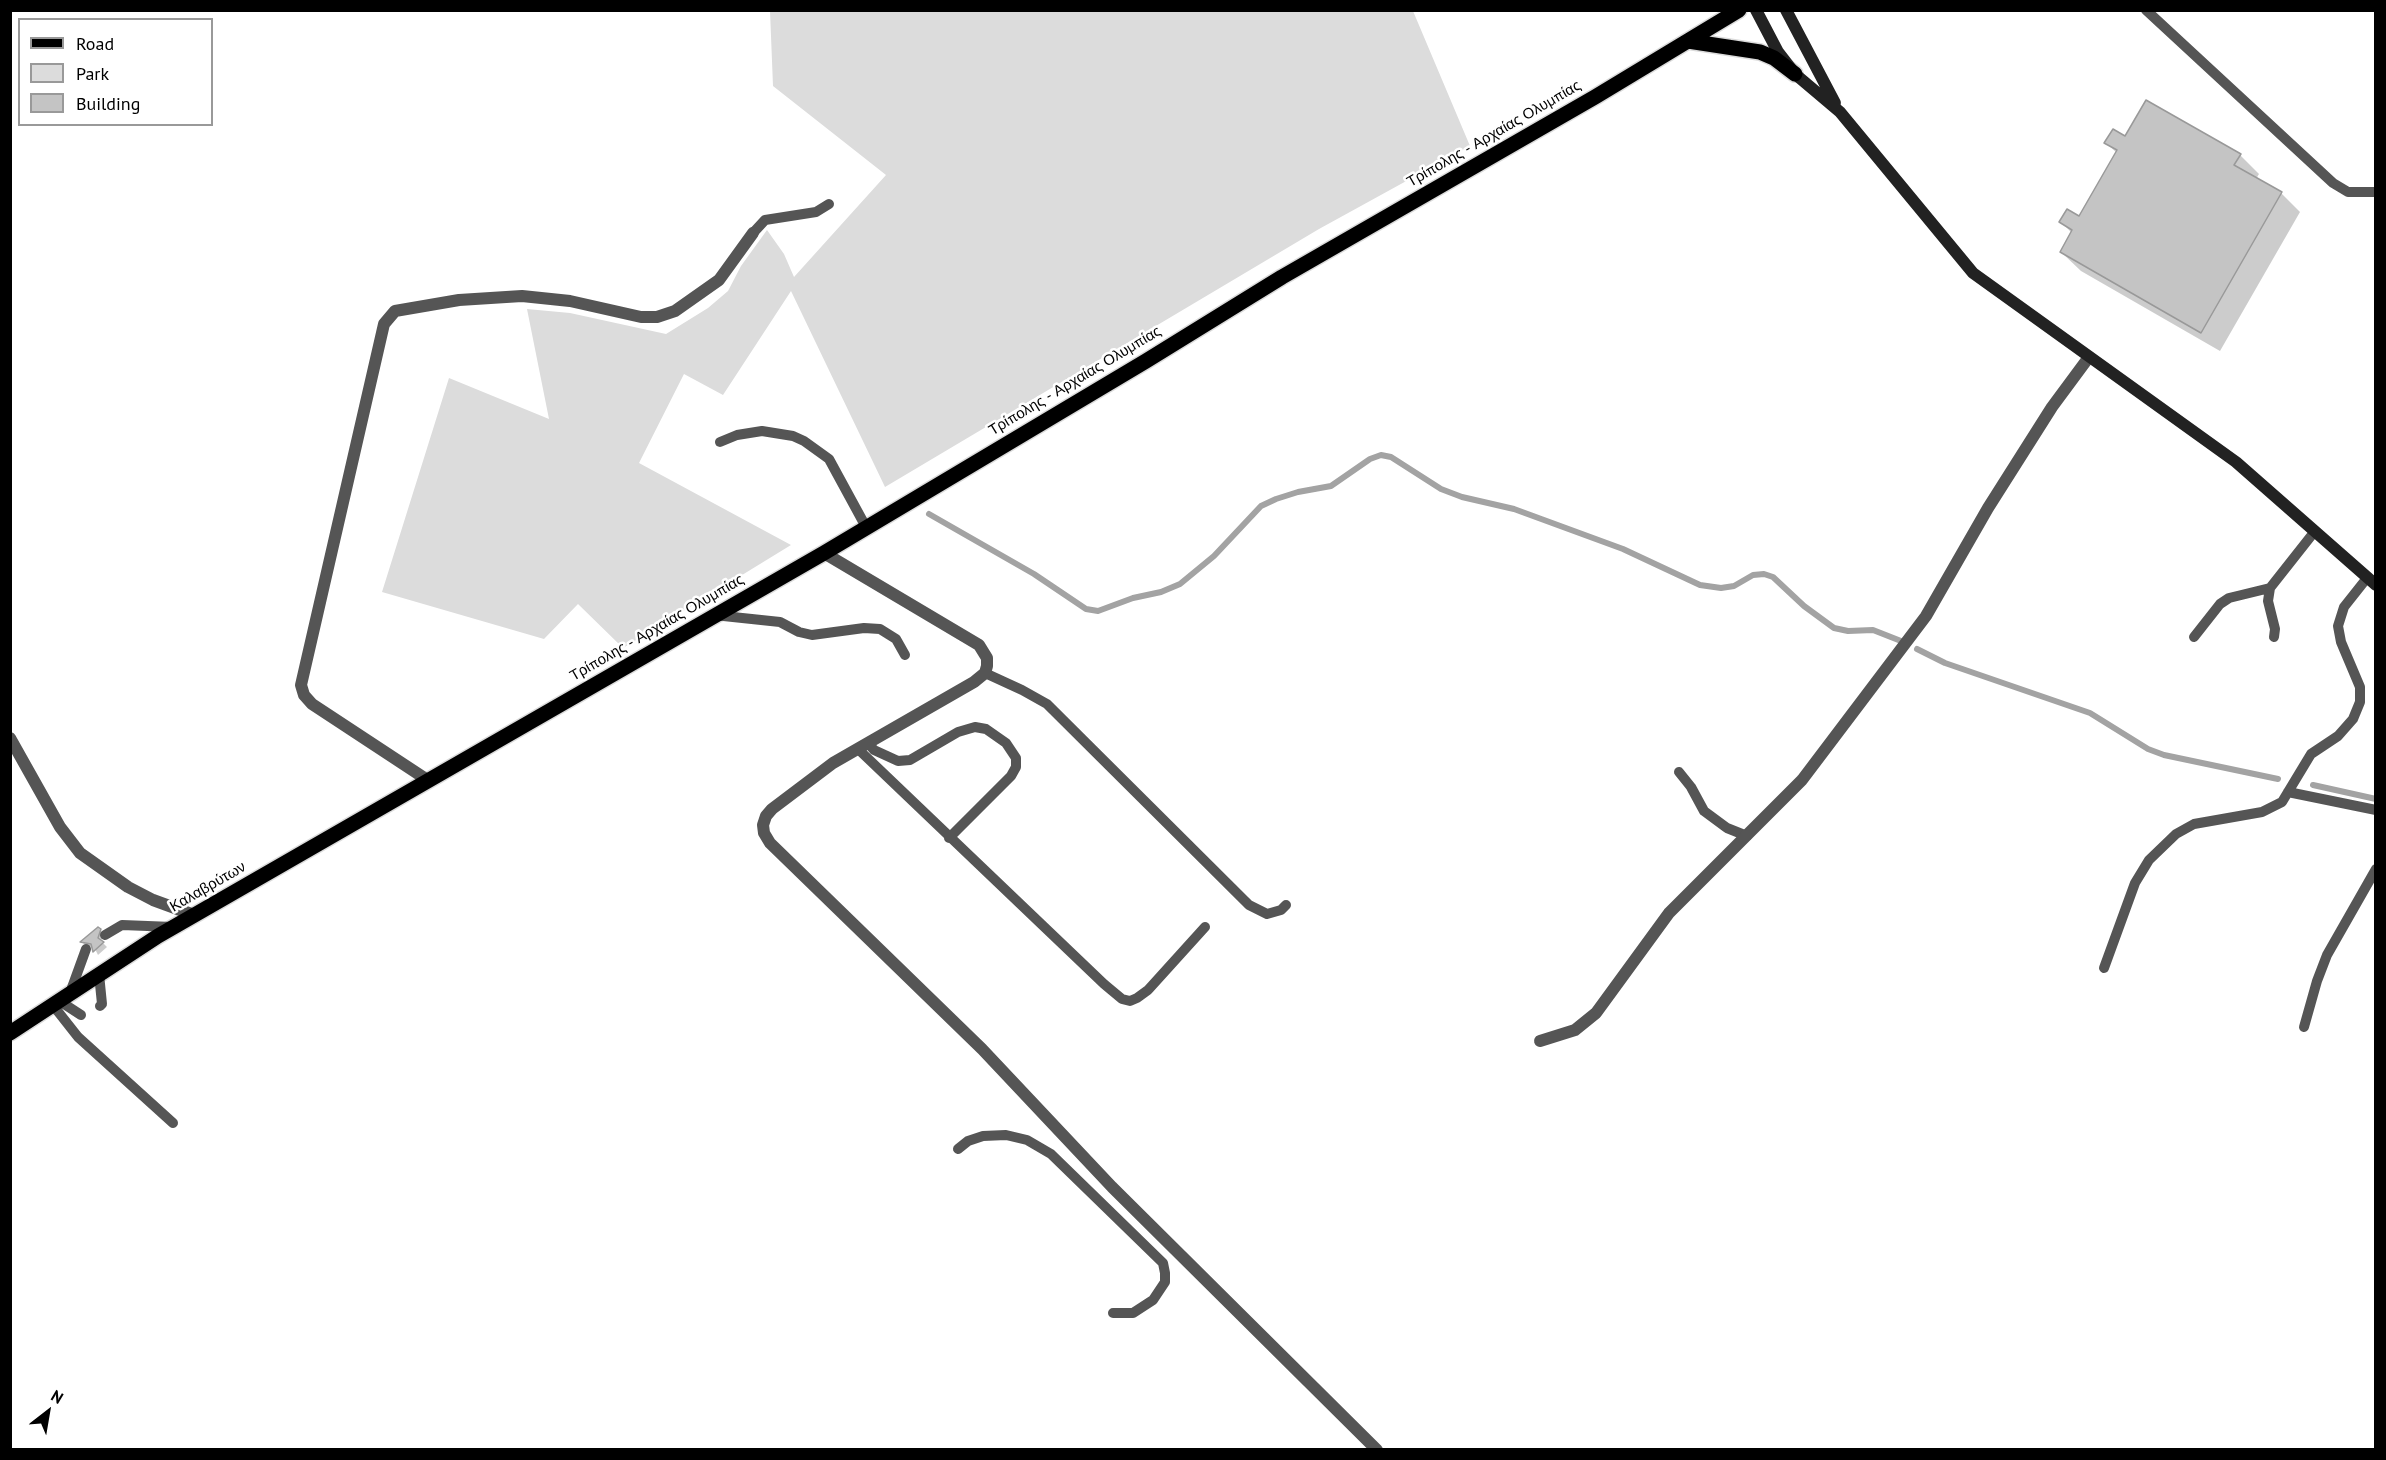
<!DOCTYPE html>
<meta charset="utf-8">
<style>
body{margin:0}
#map{position:relative;width:2386px;height:1460px;overflow:hidden;background:#fff;font-family:"PT Sans",sans-serif}
canvas{display:block}
.frame{position:absolute;inset:0;border:12px solid #000;pointer-events:none}
.legend{position:absolute;left:18px;top:18px;width:195px;height:108px;box-sizing:border-box;background:#fff;border:2px solid #999;margin:0;padding:8px 10px;list-style:none;font-size:18px;color:#000}
.legend li{display:flex;align-items:center;gap:12px;height:30px}
.legend b{width:30px;border:2px solid #999}
.north{position:absolute;left:18px;top:1382px;width:60px;height:60px;-webkit-text-stroke:4px #fff;paint-order:stroke;rotate:31deg;font-size:16px;font-weight:700;line-height:24px;text-align:center;color:#000}
.north::after{content:'';display:block;margin:auto;width:21px;height:27px;background:#000;clip-path:polygon(50% 0,100% 100%,50% 72%,0 100%)}
</style>
<div id="map">
<canvas width="2386" height="1460"></canvas>
<div class="frame"></div>
<ul class="legend">
<li><b style="height:8px;background:#000"></b>Road</li>
<li><b style="height:16px;background:#dcdcdc"></b>Park</li>
<li><b style="height:16px;background:#c4c4c4"></b>Building</li>
</ul>
<div class="north">N</div>
</div>
<script>
const ctx = document.querySelector('canvas').getContext('2d');
ctx.lineJoin = 'round';
function fillPath(path, color) { ctx.fillStyle = color; ctx.fill(path, 'evenodd'); }
const poly = rows => new Path2D(rows.map(r => 'M' + r).join(''));
function trace(path, color, width, dash) { ctx.strokeStyle = color; ctx.lineWidth = width; ctx.lineCap = dash ? 'butt' : 'round'; ctx.setLineDash(dash || []); ctx.stroke(path); }
function drawText(font, color, halo, rows, align = 'center') {
  ctx.font = font + ' "PT Sans",sans-serif'; ctx.lineWidth = 5; ctx.setLineDash([]); ctx.textBaseline = 'middle'; ctx.strokeStyle = halo; ctx.fillStyle = color; for (const [text, x, y, turn = 0] of rows) {
    ctx.save(); ctx.translate(x, y); ctx.rotate((+turn || 0) * Math.PI / 180); ctx.textAlign = isNaN(turn) ? turn : align; if (halo) ctx.strokeText(text, 0, 0); ctx.fillText(text, 0, 0); ctx.restore();
  }
}
fillPath(poly([
 [770,11,1413,11,1470,146,1319,229,885,487,791,291,723,395,684,374,639,463,791,545,623,648,578,604,544,639,382,592,449,378,549,419,527,309,570,313,666,334,708,308,728,291,741,266,767,230,784,254,794,277,886,175,773,86]
]), '#dcdcdc');
fillPath(poly([
 [2126,138,2240,155,2259,174,2256,179,2281,193,2300,212,2220,351,2081,271,2061,252,2072,233,2061,222,2080,218,2117,153,2106,143],
 [98,929,104,934,101,941,107,947,98,955,94,947,86,946,82,942]
]), '#0003');
trace(poly([
 [929,514,1034,574,1086,609,1098,611,1133,598,1161,592,1180,584,1214,556,1261,506,1276,499,1298,492,1331,486,1370,459,1381,455,1391,457,1441,489,1462,497,1514,509,1623,549,1700,585,1721,588,1734,586,1753,575,1764,574,1773,577,1804,606,1834,628,1848,631,1873,630,1901,641],
 [1917,649,1945,663,2090,713,2148,749,2164,755,2278,779],
 [2313,785,2376,799]
]), '#a3a3a3', 6);
const building = poly([
 [2146,100,2241,154,2234,165,2282,192,2201,333,2060,252,2072,230,2059,222,2067,209,2079,216,2117,150,2104,143,2113,129,2125,136,2146,100],
 [98,927,101,929,98,938,104,942,93,952,91,944,80,942,98,927]
]);
fillPath(building, '#c4c4c4');
trace(building, '#999', 1.5);
const primary = poly([
 [1688,41,1760,52,1774,58,1795,74],
 [10,1033,158,936,824,553,1146,361,1282,277,1595,97,1739,10]
]);
trace(primary, '#dbdbdb', 18);
trace(poly([
 [2146,10,2333,183,2348,192,2376,192],
 [753,233,765,220,816,212,829,204],
 [720,442,737,435,762,431,793,436,804,441,829,459,866,527],
 [714,615,780,622,799,632,812,635,864,628,880,629,896,639,905,655],
 [2194,637,2220,604,2229,598,2270,588],
 [2274,637,2275,629,2268,601,2270,588,2315,531],
 [985,673,1022,690,1047,704,1249,905,1267,914,1281,910,1286,905],
 [868,743,874,750,898,761,910,760,958,732,975,727,986,729,1006,743,1016,758,1016,767,1011,776,949,838],
 [858,749,1104,984,1122,999,1130,1001,1137,998,1148,990,1205,927],
 [1679,772,1691,787,1704,811,1727,828,1747,836],
 [2288,792,2376,810],
 [105,935,122,925,173,927],
 [2104,968,2135,883,2149,860,2176,834,2194,824,2262,812,2282,802,2311,754,2338,736,2353,719,2360,702,2360,687,2341,642,2338,626,2344,607,2367,578],
 [99,974,102,1004,100,1006],
 [70,993,86,949],
 [58,1000,81,1015],
 [52,1004,78,1037,173,1123],
 [2304,1027,2317,981,2327,955,2376,869],
 [958,1149,968,1141,983,1136,1006,1135,1027,1140,1051,1154,1163,1263,1165,1273,1165,1282,1153,1300,1133,1313,1113,1313]
]), '#555', 10);
trace(poly([
 [824,553,979,645,987,658,987,666,985,673,974,682,833,763,772,809,766,816,763,825,764,833,770,843,982,1049,1112,1187,1377,1450],
 [10,738,60,827,80,853,128,887,153,900,194,915],
 [429,781,312,704,304,695,301,685,384,324,395,311,459,300,522,296,570,301,641,317,657,317,675,311,719,280,753,233],
 [1540,1041,1575,1030,1596,1013,1669,913,1802,780,1926,616,1988,508,2052,407,2089,357]
]), '#555', 12);
trace(poly([
 [1756,10,1778,52,1795,74,1840,112,1973,273,2236,462,2376,585],
 [1786,10,1835,103]
]), '#222', 12);
trace(primary, '#000', 15);
drawText('15px', '#000', '#fff', [
 ["Τρίπολης - Αρχαίας Ολυμπίας",1494,134,-30],
 ["Τρίπολης - Αρχαίας Ολυμπίας",1075,381,-31],
 ["Τρίπολης - Αρχαίας Ολυμπίας",657,628,-30],
 ["Καλαβρύτων",208,887,-30]
]);
</script>
